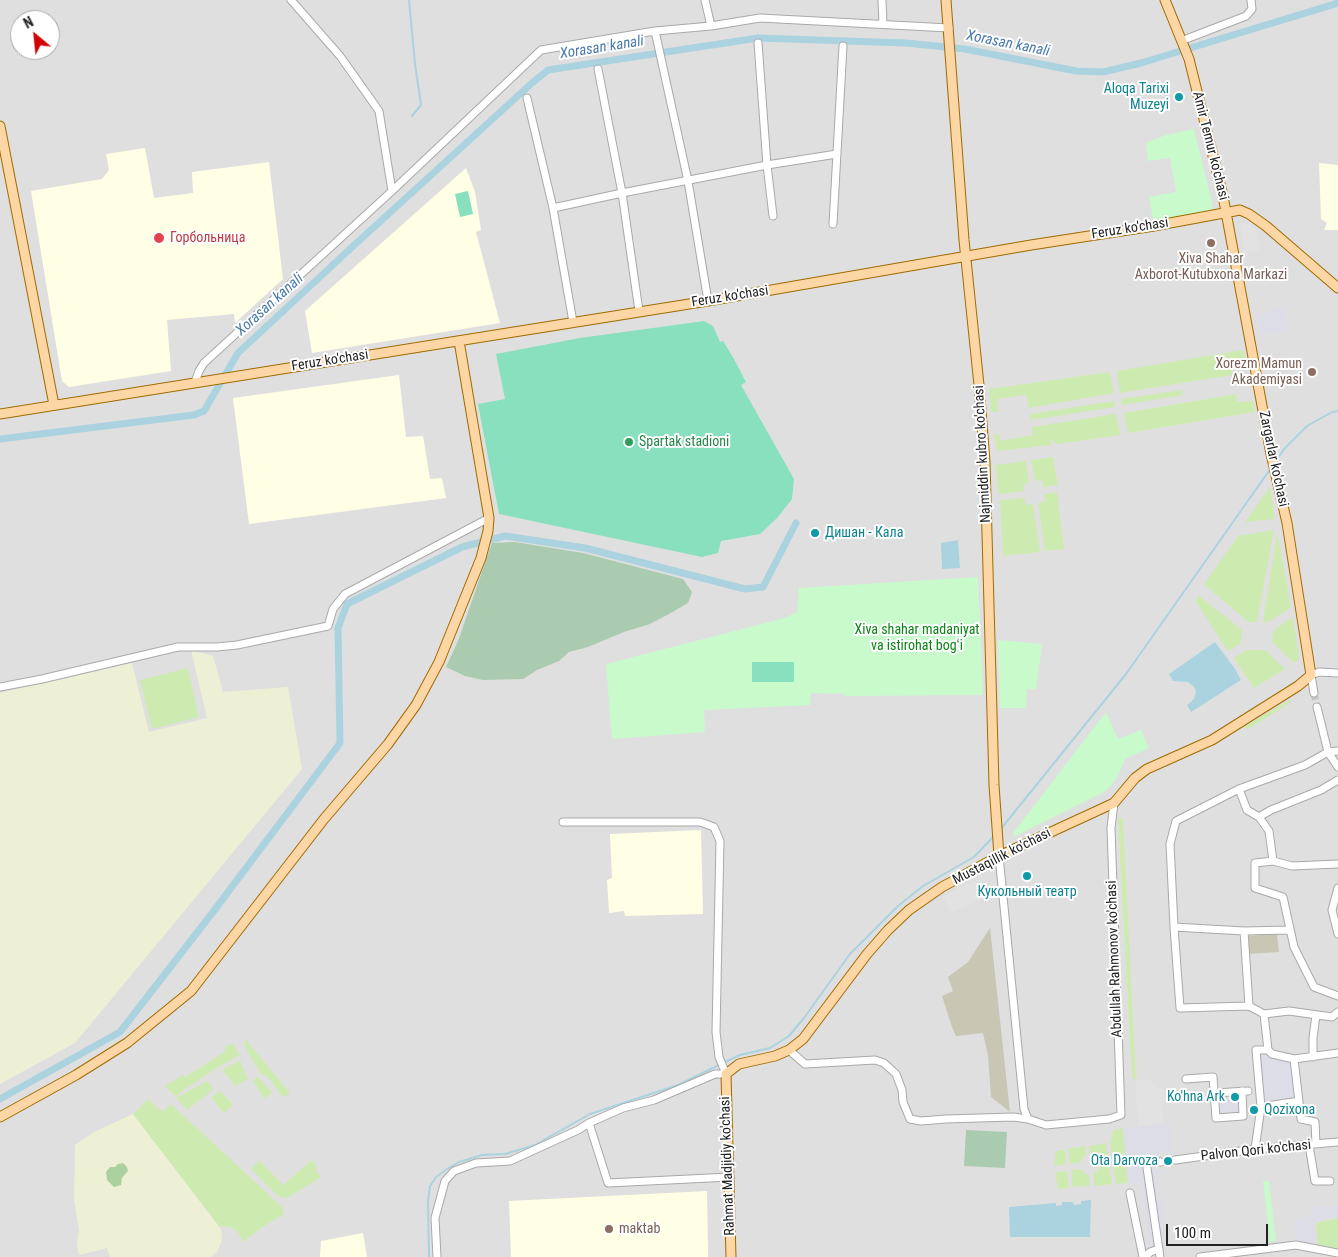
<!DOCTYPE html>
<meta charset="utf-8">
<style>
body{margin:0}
#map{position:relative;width:1338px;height:1257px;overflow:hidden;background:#f2efe9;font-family:"Roboto Condensed",sans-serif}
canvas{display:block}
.north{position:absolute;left:10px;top:10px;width:50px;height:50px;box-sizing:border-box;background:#fff;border:1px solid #a7a7a7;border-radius:50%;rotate:332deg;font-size:14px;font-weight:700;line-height:20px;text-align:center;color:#222}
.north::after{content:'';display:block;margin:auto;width:18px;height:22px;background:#d40000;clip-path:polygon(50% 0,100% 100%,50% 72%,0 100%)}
.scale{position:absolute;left:1166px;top:1224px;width:102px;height:22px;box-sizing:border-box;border:2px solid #222;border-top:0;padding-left:6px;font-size:15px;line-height:18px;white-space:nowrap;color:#222;-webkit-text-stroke:4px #fff;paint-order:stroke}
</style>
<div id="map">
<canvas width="1338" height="1257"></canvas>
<div class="north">N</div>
<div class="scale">100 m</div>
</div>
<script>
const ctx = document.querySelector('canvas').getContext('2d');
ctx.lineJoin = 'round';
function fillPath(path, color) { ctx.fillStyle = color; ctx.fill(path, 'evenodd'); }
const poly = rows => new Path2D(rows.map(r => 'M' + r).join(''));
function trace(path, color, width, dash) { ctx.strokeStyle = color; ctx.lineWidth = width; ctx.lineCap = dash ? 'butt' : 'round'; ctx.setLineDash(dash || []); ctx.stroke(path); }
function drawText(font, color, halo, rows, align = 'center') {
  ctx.font = font + ' "Roboto Condensed",sans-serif'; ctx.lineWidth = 4; ctx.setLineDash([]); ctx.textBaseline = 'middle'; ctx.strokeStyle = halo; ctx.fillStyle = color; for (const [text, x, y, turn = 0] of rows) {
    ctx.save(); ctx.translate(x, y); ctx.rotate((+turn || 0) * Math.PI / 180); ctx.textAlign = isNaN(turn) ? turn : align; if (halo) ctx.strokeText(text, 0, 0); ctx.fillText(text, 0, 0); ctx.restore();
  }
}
fillPath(poly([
 [0,0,1338,0,1338,1257,0,1257],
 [20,20,50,20,50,50,20,50]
]), '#e0dfdf');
fillPath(poly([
 [145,148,154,198,193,193,192,172,269,162,283,279,235,323,234,314,167,320,171,371,69,387,62,381,31,191,102,179,109,170,106,154],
 [1319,163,1338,165,1338,230,1324,230,1327,223,1321,219],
 [466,168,475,192,481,230,476,232,500,323,312,353,305,311],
 [399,375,406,437,423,436,430,479,442,478,446,498,249,524,233,398],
 [701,830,703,914,625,916,624,911,609,913,607,880,612,878,610,834],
 [707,1191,708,1257,511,1257,509,1201],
 [363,1233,367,1257,320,1257,321,1241]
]), '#ffffe5');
fillPath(poly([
 [990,928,1010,1112,991,1097,988,1056,983,1033,956,1036,952,1027,942,996,953,991,948,977,968,962],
 [1277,934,1279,952,1249,954,1248,936]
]), '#c7c7b4');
fillPath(poly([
 [191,650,213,656,223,692,288,687,302,769,75,1043,0,1084,0,693,132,663,149,732,207,718],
 [133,1114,221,1229,222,1240,217,1252,211,1257,110,1257,107,1248,79,1255,77,1244,79,1230,74,1199,75,1145,96,1131]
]), '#eef0d5');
fillPath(poly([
 [1243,350,1246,362,1232,365,1232,375,1120,393,1117,371],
 [1110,372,1114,393,1029,408,1026,395,997,399,998,412,991,412,989,389],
 [1182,390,1183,395,1122,405,1121,399],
 [1236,394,1237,402,1253,401,1255,412,1128,433,1124,413],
 [1114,401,1115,407,1031,420,1030,414],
 [1116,414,1120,435,1057,444,1050,439,1051,445,997,451,994,434,999,434,1000,441,1033,435,1032,427],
 [1053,457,1058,485,1043,487,1042,480,1035,481,1031,460],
 [1026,461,1029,483,1023,484,1024,491,999,494,995,465],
 [1270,487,1275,519,1245,522],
 [1057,492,1064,549,1045,551,1038,503,1045,502,1044,494],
 [1024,498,1026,505,1033,504,1040,552,1003,556,1000,500],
 [1274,530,1257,622,1248,622,1204,584,1238,536],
 [1277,535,1278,536,1291,607,1267,623,1263,621],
 [1198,595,1242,630,1241,643,1228,651,1196,602],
 [1293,617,1299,659,1294,663,1272,642,1273,631],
 [1246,650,1265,650,1285,669,1254,688,1234,658],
 [188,668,199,717,152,729,140,680],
 [1291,699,1288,704,1255,725,1249,728,1242,728],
 [1120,817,1123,819,1136,1079,1132,1079,1118,818],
 [246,1040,290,1093,288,1095,284,1097,281,1095,266,1075,264,1076,260,1073,247,1051,244,1043],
 [232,1043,240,1055,220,1066,175,1096,165,1086,183,1075,185,1077,226,1051,224,1048],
 [240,1060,248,1079,236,1086,222,1070],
 [257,1076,271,1091,271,1093,265,1099,254,1083,254,1080],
 [207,1081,214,1089,187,1110,176,1098],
 [220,1091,233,1105,224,1113,211,1098],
 [148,1099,156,1107,163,1111,171,1104,283,1208,284,1214,261,1228,243,1242,238,1232,230,1227,219,1226,133,1114],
 [1123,1128,1126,1156,1112,1158,1110,1142,1114,1130],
 [1106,1143,1108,1159,1098,1160,1095,1156,1090,1154,1089,1146],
 [1085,1146,1086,1155,1079,1163,1070,1164,1068,1149],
 [1065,1150,1066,1164,1054,1166,1056,1151],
 [259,1160,283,1185,312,1160,317,1167,316,1171,321,1177,287,1198,282,1197,278,1196,251,1169],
 [1126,1163,1128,1183,1116,1184,1113,1165],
 [1109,1165,1112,1184,1095,1186,1093,1174,1098,1171,1100,1166],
 [1080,1169,1084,1173,1089,1175,1090,1186,1073,1187,1071,1170],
 [1067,1171,1069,1188,1058,1189,1055,1172],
 [1338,1218,1338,1251,1318,1249,1316,1223]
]), '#cdebb0');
fillPath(poly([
 [123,1163,127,1167,128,1171,122,1178,121,1185,114,1187,107,1180,106,1172,110,1167,115,1167,118,1164]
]), '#add19e');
fillPath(poly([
 [515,542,583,553,683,579,692,592,688,603,669,614,650,624,624,632,588,647,569,652,559,661,537,670,523,679,483,680,465,676,446,667,458,641,492,543],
 [966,1130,1007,1132,1005,1168,964,1166]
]), '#aacbaf');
fillPath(poly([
 [1194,129,1211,198,1213,214,1154,226,1149,197,1176,192,1170,158,1148,161,1146,143,1166,135],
 [978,577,983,695,845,696,845,694,811,693,810,705,704,710,705,732,612,739,606,664,785,618,797,612,799,588],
 [998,640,1042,644,1036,689,1027,689,1026,708,1000,708],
 [1106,712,1118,739,1141,730,1149,748,1125,759,1118,776,1111,786,1104,792,1014,837,1013,833],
 [1263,1181,1269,1181,1276,1241,1270,1242]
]), '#c8facc');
fillPath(poly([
 [468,191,473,214,460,217,455,194],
 [704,321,713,326,720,342,723,341,734,359,746,382,741,385,794,479,792,499,778,517,760,534,721,541,718,553,702,557,499,514,478,404,505,399,496,354,580,338],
 [752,662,794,662,794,682,752,682]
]), '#88e0be');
fillPath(poly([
 [1245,223,1255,228,1261,249,1244,254,1240,226],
 [980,879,988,896,951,913,943,896],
 [1151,1080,1158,1089,1163,1089,1166,1098,1161,1108,1164,1123,1138,1126,1135,1081]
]), '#e2e2e2');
fillPath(poly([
 [1283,307,1288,330,1260,334,1256,314],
 [1256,1050,1294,1059,1299,1101,1261,1107],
 [1242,1091,1243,1116,1216,1118,1214,1093],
 [1171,1124,1172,1142,1170,1152,1159,1152,1156,1155,1156,1157,1159,1159,1159,1163,1157,1165,1157,1170,1159,1172,1164,1170,1164,1174,1155,1176,1158,1198,1162,1198,1165,1221,1162,1222,1165,1251,1151,1253,1142,1184,1128,1183,1123,1128],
 [1338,1206,1338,1216,1314,1221,1317,1250,1296,1245,1294,1219,1314,1215,1312,1207]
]), '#dddde8');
fillPath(poly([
 [958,540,960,568,942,569,941,543],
 [1215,642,1235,669,1241,680,1191,712,1187,705,1194,699,1196,691,1194,687,1188,682,1173,681,1169,674],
 [1091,1200,1090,1237,1010,1237,1009,1207,1056,1203,1056,1206,1062,1205,1062,1202,1073,1202,1074,1205,1081,1204,1081,1201]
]), '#aad3df');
trace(poly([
 [409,0,415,64,421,105,412,116],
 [1277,460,1284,449,1307,426,1332,412,1338,411],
 [1000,830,1126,674,1271,468],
 [723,1063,740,1055,770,1048,789,1036,804,1018,850,954,898,906,923,886,974,857,995,835],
 [429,1257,428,1201,430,1186,436,1177,447,1169,459,1162,482,1155,505,1154,535,1145,590,1114,678,1085,719,1065]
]), '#aad3df', 2);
trace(poly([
 [0,439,194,415,204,411,238,353,350,249,532,83,548,70,758,38,906,43,965,49,1076,71,1103,72,1141,63,1338,3],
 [0,1099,120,1032,213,912,340,743,338,628,347,604,462,547,505,536,585,548,745,589,763,587,796,523]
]), '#aad3df', 7);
trace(poly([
 [1314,693,1317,707],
 [1161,1162,1175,1160]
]), '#c8c6c1', 7, [7, 3.5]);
const minor = poly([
 [291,0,340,56,379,111,392,191],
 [705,0,711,26],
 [882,0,883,24],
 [655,31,688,181,708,301],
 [1181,41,1246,16,1252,9,1251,0],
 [758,43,767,165,773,216],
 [598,69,622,193,639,311],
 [527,98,553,208,573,322],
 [553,208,622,193,767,165,837,154],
 [833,224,843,46],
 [195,382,199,371,204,363,392,191,541,50,655,31,711,26,760,18,949,28],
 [0,687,42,679,178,647,217,647,237,645,328,626,333,609,345,594,489,518],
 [1314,693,1311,675,1319,672,1338,673],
 [1317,707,1328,752,1338,767],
 [1338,751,1328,752,1305,765,1239,789,1176,821,1170,844,1174,927,1180,1008,1249,1006,1264,1014,1289,1011,1332,1017,1338,1012],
 [1239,789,1247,810,1259,817,1269,831,1273,861],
 [1259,817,1271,810,1321,790,1338,780],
 [999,856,1024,1109,1028,1119],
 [1338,864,1292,866,1273,861,1255,863,1255,888,1283,897,1294,947,1314,987,1338,996],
 [1338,888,1332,910,1338,934],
 [1174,927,1244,931,1290,930],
 [1244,931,1249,1006],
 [1264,1014,1268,1050],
 [789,1050,805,1064,875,1060,884,1063,896,1074,902,1090,903,1102,910,1119,921,1121,946,1119,1013,1117,1028,1119,1046,1125,1109,1119,1121,1115,1111,828,1114,803],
 [1268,1050,1272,1054,1294,1059,1338,1053],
 [1313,1057,1313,1038,1316,1015],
 [1294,1059,1301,1119,1315,1122,1316,1144],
 [1186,1079,1213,1077,1216,1118,1243,1116,1242,1091],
 [1214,1093,1248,1091],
 [1261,1107,1299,1101],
 [589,1123,608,1183,730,1177],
 [1309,1145,1315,1181,1330,1181],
 [1255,1149,1261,1107,1256,1050,1268,1050],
 [1126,1160,1161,1162],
 [1175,1160,1255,1149,1338,1142],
 [1146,1161,1160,1257],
 [1130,1193,1143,1257],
 [437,1257,435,1218,445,1181,454,1171,476,1163,510,1161,578,1130,589,1123,623,1108,654,1100,715,1074,726,1074,719,1057,716,1032,720,841,714,827,700,822,563,822],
 [1146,1257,1150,1252,1159,1249],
 [1200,1257,1296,1245,1338,1253]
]);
const major = poly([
 [946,0,964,240,979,385,985,462,994,785,999,856],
 [0,126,54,405],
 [0,414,708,301,1031,245,1154,226,1240,210,1249,214,1266,226,1338,288],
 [0,1117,76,1075,127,1043,191,991,324,819,388,744,416,705,439,662,481,558,488,531,489,518,459,341],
 [731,1257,726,1074,739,1064,775,1056,789,1050,803,1039,867,954,888,930,909,910,942,887,999,856,1114,803,1135,778,1147,769,1212,740,1298,686,1311,675,1287,523,1271,454,1223,196,1189,59,1165,0]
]);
trace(minor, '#a9a9a9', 9);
trace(major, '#a06b00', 11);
trace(minor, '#fff', 7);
trace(major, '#fcd6a4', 9);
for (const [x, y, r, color] of [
 [1179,97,5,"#0f9aa8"],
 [159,238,6,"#e0444e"],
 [1211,243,5,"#8d6e63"],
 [1312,372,5,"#8d6e63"],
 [629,442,5,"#2e9e5b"],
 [815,533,5,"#0f9aa8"],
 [1027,876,5,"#0f9aa8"],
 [1235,1097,5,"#0f9aa8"],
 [1254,1110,5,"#0f9aa8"],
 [1168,1161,5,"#0f9aa8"],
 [609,1229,5,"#8d6e63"]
]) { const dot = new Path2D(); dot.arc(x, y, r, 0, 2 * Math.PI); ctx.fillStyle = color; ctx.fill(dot); trace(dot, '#fff', 2); }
drawText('14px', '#0d838f', '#fff', [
 ["Aloqa Tarixi",1169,89],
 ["Muzeyi",1169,105],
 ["Дишан - Кала",825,533,"left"],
 ["Кукольный театр",1027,892,"center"],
 ["Ko'hna Ark",1225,1097],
 ["Qozixona",1264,1110,"left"],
 ["Ota Darvoza",1158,1161]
], 'right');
drawText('14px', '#222', '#fff', [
 ["Amir Temur ko'chasi",1210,146,76],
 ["Feruz ko'chasi",1130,229,-9],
 ["Feruz ko'chasi",730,297,-9],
 ["Feruz ko'chasi",330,361,-9],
 ["Najmiddin kubro ko'chasi",983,454,-93],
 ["Zargarlar ko'chasi",1273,459,78],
 ["Mustaqillik ko'chasi",1002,857,-27],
 ["Abdullah Rahmonov ko'chasi",1115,959,-92],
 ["Palvon Qori ko'chasi",1256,1151,-6],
 ["Rahmat Madjidiy ko'chasi",728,1166,-92]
]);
drawText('14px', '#be3a42', '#fff', [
 ["Горбольница",170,238]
], 'left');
drawText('14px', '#785e54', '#fff', [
 ["Xiva Shahar",1211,259],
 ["Axborot-Kutubxona Markazi",1211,275],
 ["Xorezm Mamun",1302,364,"right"],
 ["Akademiyasi",1302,380,"right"],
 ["maktab",619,1229,"left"]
]);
drawText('14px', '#27864d', '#fff', [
 ["Spartak stadioni",639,442]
], 'left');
drawText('14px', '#0c8416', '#fff', [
 ["Xiva shahar madaniyat",917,630],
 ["va istirohat bogʻi",917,646]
]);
drawText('italic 15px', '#4a7aab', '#fff', [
 ["Xorasan kanali",1008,44,11],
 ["Xorasan kanali",602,48,-9],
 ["Xorasan kanali",270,305,-42]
]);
</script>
